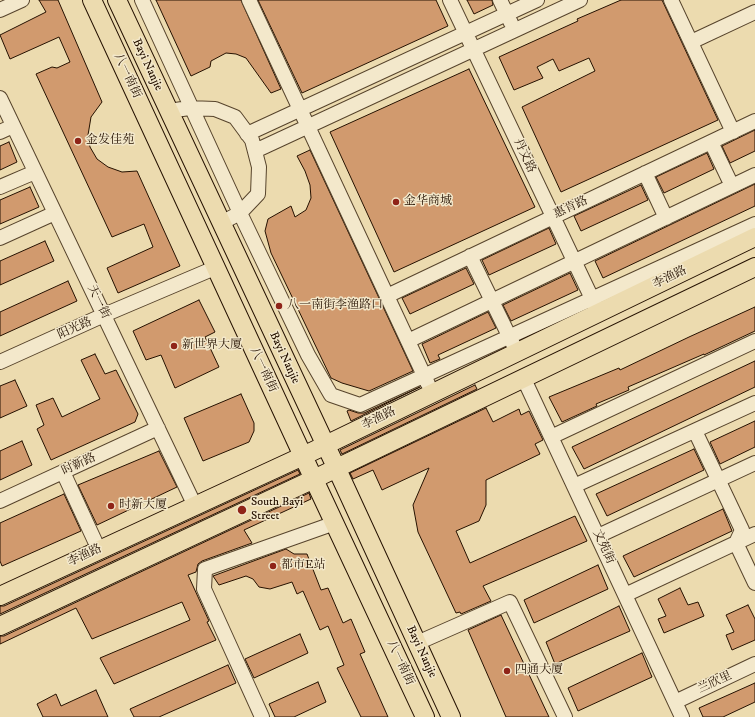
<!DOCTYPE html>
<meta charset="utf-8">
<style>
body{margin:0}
canvas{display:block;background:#ecdbaf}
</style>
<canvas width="755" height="717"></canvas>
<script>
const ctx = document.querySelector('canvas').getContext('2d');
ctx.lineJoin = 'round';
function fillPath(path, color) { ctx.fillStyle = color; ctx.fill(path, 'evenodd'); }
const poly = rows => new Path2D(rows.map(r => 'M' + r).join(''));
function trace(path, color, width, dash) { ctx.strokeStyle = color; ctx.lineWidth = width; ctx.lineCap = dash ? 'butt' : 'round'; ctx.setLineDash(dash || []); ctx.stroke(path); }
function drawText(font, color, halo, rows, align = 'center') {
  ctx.font = font + ' "IM FELL DW Pica","Noto Serif SC",serif'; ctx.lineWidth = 3; ctx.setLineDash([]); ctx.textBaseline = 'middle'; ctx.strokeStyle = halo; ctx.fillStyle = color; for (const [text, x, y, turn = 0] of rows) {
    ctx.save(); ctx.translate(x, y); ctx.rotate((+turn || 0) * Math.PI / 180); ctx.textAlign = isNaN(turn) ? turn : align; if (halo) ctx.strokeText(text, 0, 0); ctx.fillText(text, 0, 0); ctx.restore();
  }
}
const building = poly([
 [39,0,58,0,102,102,91,117,88,135,90,147,97,159,108,167,122,172,137,171,180,266,118,293,107,268,153,247,144,224,112,237,36,74,52,67,57,68,70,62,59,37,10,59,0,35,46,12,39,0],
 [156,0,241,0,281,89,271,93,246,58,236,54,226,53,211,61,210,67,191,76,156,0],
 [258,0,436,0,448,26,302,93,258,0],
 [467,0,492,0,493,5,474,14,467,0],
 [621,0,662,0,718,120,561,192,522,107,595,71,589,58,559,71,553,59,537,67,543,78,514,90,499,57,578,21,577,19,621,0],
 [469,69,535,207,394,272,330,132,469,69],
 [755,130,755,151,730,163,722,146,755,130],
 [9,142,17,162,0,170,0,146,9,142],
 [310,150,413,371,369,391,342,383,331,378,271,253,265,231,268,219,291,206,295,217,306,210,311,198,310,185,305,171,297,156,310,150],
 [707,153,714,169,664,193,656,177,707,153],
 [755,184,755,206,603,278,595,261,755,184],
 [641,185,648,200,581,231,574,216,641,185],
 [30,187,39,207,0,224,0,200,30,187],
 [549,228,556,244,489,275,482,260,549,228],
 [45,241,54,261,0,285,0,261,45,241],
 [466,268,474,284,410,314,402,298,466,268],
 [570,273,578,290,511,321,503,305,570,273],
 [68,281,77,301,0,336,0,312,68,281],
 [199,300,215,332,205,337,219,367,175,388,161,355,146,360,133,331,199,300],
 [755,307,755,331,704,355,704,354,628,387,629,390,596,404,597,406,562,422,549,397,619,368,620,370,689,337,755,307],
 [488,312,496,328,438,355,440,359,430,363,422,344,488,312],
 [95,354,105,374,116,370,138,414,135,422,51,460,37,429,44,425,36,405,53,398,62,417,100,399,81,360,95,354],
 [755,361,755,387,584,469,572,447,755,361],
 [15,380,27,406,0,418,0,386,15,380],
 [475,385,477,389,342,454,340,450,475,385],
 [420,387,351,421,347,411,349,410,358,413,364,413,420,387],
 [241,394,254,423,254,431,249,442,203,461,184,418,241,394],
 [486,408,493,422,519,409,521,415,529,411,543,440,535,444,540,454,486,480,486,505,479,521,456,531,470,563,575,516,587,541,483,586,491,601,461,614,460,612,456,613,418,532,413,505,429,468,382,490,373,470,353,479,350,473,486,408],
 [755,421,755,447,720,464,710,442,755,421],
 [22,441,32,465,0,480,0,451,22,441],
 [694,449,704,470,607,516,596,494,694,449],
 [159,451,177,487,97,525,78,485,159,451],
 [298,470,300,474,0,614,0,606,4,606,298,470],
 [309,493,311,499,244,530,252,543,202,561,198,564,196,572,188,575,209,621,207,622,216,640,114,684,100,658,190,620,182,602,92,639,76,608,0,644,0,636,4,636,309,493],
 [64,494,81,531,2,566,0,561,0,523,64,494],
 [723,509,732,531,634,577,623,556,723,509],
 [286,549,294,554,307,554,321,590,328,588,343,623,351,619,365,652,360,654,388,717,361,717,337,668,344,665,328,626,320,630,303,591,297,594,292,582,270,589,259,587,253,579,246,576,219,585,213,576,286,549],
 [598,565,608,589,534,623,524,600,598,565],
 [680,588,688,605,698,602,704,616,664,633,658,619,666,616,658,599,680,588],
 [748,605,755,619,755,640,732,650,726,635,734,632,726,615,748,605],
 [619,606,630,631,555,664,546,642,619,606],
 [501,615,549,717,506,717,468,630,501,615],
 [300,634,308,653,254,678,245,659,300,634],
 [642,653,652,677,578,711,568,688,642,653],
 [228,665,236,683,159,717,134,717,130,709,228,665],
 [318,682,326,702,294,717,275,717,269,704,318,682],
 [755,683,755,702,723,717,703,717,699,708,755,683],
 [96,690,108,717,43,717,37,704,56,694,61,706,96,690]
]);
fillPath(building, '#d19a6e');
trace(building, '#251100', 1);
const minor = poly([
 [142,0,240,213,308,355,331,395,360,405,755,224],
 [249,0,428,384],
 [450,0,596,307],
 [500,0,511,23],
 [671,0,733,132],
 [0,10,22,0],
 [691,42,755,12],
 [0,98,195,506],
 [169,111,189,108,215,109,235,117,252,140,259,167,258,194,240,213,221,223],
 [0,132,13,126],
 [247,134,537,0],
 [711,142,732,186],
 [255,151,580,0],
 [645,173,666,218],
 [0,187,35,172],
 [0,238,55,213],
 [470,256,513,344],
 [387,296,755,121],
 [408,341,755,175],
 [0,362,104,315,217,267],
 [523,377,682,717],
 [695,431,742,530,736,543,755,583],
 [551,437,755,341],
 [63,472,99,550],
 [574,486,755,403],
 [0,501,158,428],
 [598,536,755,463],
 [625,595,755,534],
 [417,643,510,602,565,717],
 [675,702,755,664],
 [262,717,204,589,205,569,335,523]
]);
const major = poly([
 [92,0,303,456,425,717],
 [117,0,336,467,451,717],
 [0,596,303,456,755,237],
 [0,626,314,479,755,267]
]);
trace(minor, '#57442c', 16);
trace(major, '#251100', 20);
trace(minor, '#f3e8cb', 14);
trace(major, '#ecdbaf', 18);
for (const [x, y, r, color] of [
 [78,141,4,"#8f2418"],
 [396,202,4,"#8f2418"],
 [279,306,4,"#8f2418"],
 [174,346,4,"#8f2418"],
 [111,506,4,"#8f2418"],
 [242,510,5,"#8f2418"],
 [273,566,4,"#8f2418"],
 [507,671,4,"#8f2418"]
]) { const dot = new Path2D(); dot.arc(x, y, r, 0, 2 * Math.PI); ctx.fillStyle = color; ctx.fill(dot); trace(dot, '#f3e8cb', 1.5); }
drawText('12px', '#251100', '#f3e8cb', [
 ["Bayi Nanjie",147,65,65],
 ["八一南街",127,76,65],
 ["丹文路",524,156,65],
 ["惠肯路",571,208,-25],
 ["李渔路",670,278,-26],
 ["天一街",98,302,64],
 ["阳光路",75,329,-24],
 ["Bayi Nanjie",284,358,65],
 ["八一南街",263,370,65],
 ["李渔路",379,419,-26],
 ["时新路",79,465,-25],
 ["文苑街",603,547,65],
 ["李渔路",85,556,-25],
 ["Bayi Nanjie",421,652,65],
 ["八一南街",400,663,65],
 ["兰欣里",715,683,-25]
]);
drawText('12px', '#251100', '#f3e8cb', [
 ["金发佳苑",86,141],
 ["金华商城",404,202],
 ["八一南街李渔路口",287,306],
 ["新世界大厦",182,346],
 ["South Bayi",251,503],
 ["Street",251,517],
 ["时新大厦",119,506],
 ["都市E站",281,566],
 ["四通大厦",515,671]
], 'left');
</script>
